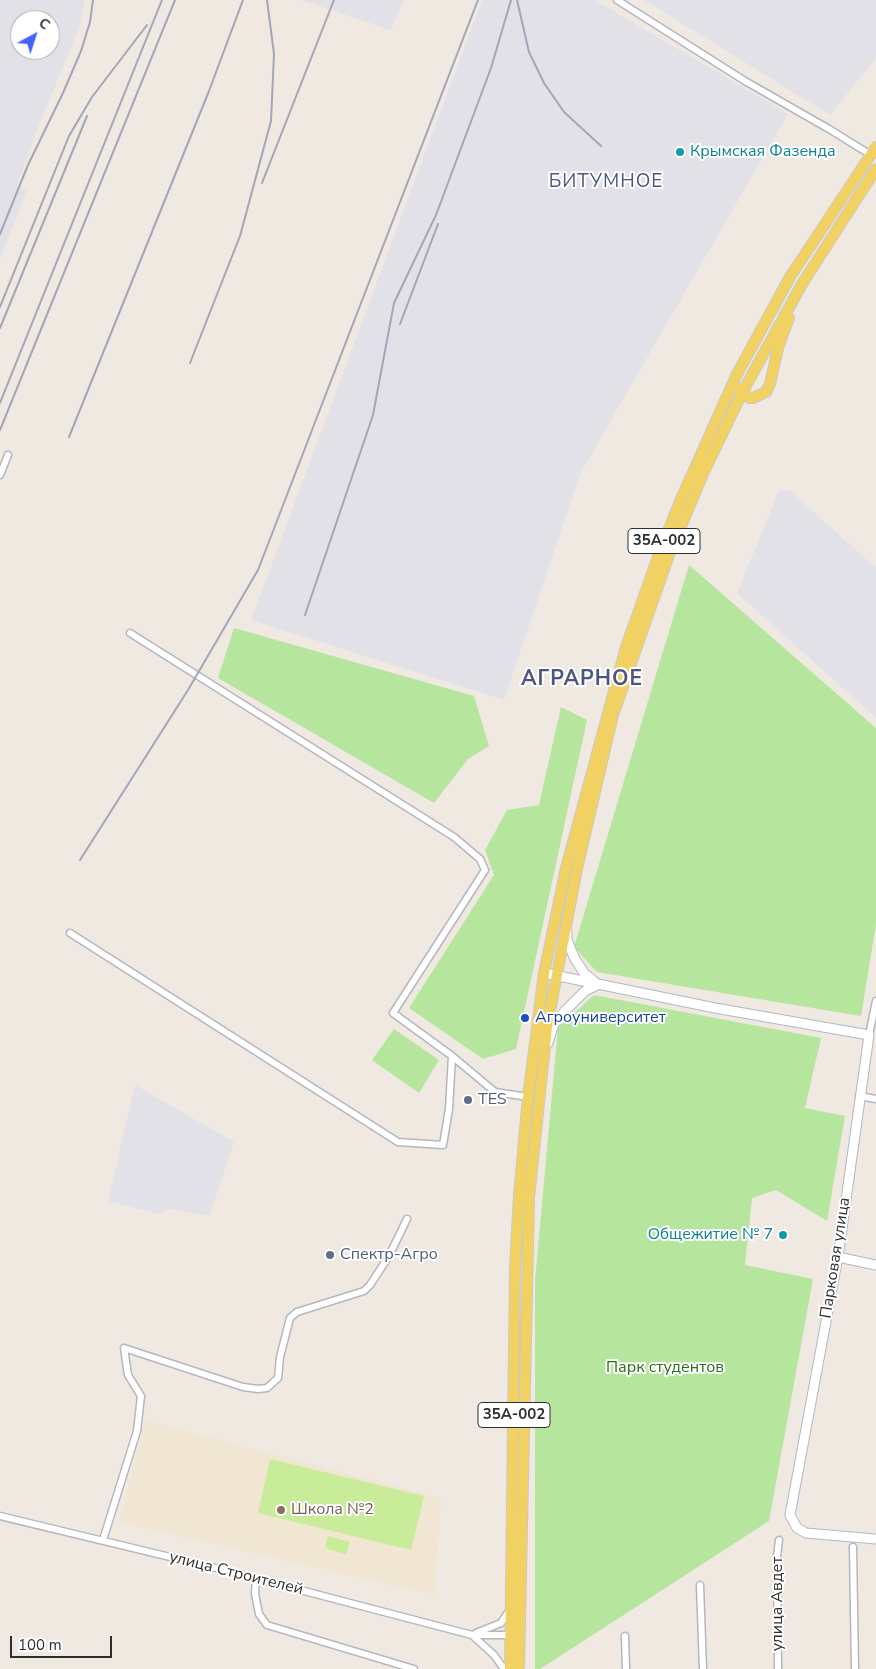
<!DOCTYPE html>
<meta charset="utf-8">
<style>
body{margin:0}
#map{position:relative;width:876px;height:1669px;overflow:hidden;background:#efe9e1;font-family:"Nunito Sans",sans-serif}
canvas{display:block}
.north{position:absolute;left:10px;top:10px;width:50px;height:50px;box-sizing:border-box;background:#fff;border:1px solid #ababab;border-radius:50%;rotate:40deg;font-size:14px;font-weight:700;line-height:20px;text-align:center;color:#2e2e2e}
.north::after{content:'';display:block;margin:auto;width:18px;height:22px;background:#4264fb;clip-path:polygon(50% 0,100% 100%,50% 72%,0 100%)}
.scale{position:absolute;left:10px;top:1636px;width:102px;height:22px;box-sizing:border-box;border:2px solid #2e2e2e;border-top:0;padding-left:6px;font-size:15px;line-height:18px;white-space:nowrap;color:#2e2e2e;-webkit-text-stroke:4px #fff;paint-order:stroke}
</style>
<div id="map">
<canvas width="876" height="1669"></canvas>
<div class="north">С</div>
<div class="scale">100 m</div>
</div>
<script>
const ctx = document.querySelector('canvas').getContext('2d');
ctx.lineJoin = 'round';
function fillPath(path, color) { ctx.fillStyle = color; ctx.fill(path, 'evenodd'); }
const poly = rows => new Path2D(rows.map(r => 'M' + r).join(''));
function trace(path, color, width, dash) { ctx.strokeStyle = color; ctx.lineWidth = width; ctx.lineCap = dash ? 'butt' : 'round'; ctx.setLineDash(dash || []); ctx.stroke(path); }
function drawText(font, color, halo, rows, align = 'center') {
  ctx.font = font + ' "Nunito Sans",sans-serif'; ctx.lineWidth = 4; ctx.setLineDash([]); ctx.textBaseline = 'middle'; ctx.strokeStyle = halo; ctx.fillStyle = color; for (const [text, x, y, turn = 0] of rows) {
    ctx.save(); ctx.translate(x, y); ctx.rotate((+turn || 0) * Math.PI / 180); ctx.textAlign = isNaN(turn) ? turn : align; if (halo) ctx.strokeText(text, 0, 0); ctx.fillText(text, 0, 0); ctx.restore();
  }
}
fillPath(poly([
 [0,0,85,0,79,28,37,130,17,187,27,190,0,260],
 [20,20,50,20,50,50,20,50],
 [302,0,404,0,391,30],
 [482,0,595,0,788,114,581,472,504,700,251,620],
 [644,0,876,0,876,58,830,115],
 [789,490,876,568,876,718,737,593,779,491],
 [135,1085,234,1142,209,1216,169,1209,159,1214,108,1201]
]), '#e3e1e8');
fillPath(poly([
 [146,1421,441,1498,435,1595,119,1522]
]), '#f0e6d1');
fillPath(poly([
 [689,565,876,728,876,924,861,1016,597,972,574,947],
 [234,628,474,696,489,746,468,759,434,803,218,678],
 [561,707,587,720,516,1049,483,1059,409,1008,494,875,485,850,507,810,539,805],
 [594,995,821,1038,805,1108,845,1116,827,1221,776,1190,752,1198,745,1265,813,1279,769,1521,540,1669,535,1669,535,1281,558,1028],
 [394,1029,439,1060,419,1093,372,1060]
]), '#b6e59e');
fillPath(poly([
 [270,1459,424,1496,411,1550,258,1513],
 [328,1536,350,1542,346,1554,325,1548]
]), '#c9ec9a');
const street = poly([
 [617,0,745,81,829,129,871,155],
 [0,475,8,455],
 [130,633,454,837,480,859,485,870,393,1013,452,1056,495,1092,528,1097],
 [70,933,398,1142,443,1145,449,1109,452,1056],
 [869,1035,876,1001],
 [859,1096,876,1099],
 [0,1516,224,1570,472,1635,514,1635],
 [103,1540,137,1431,141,1396,128,1375,124,1348,243,1387,258,1389,267,1388,278,1378,280,1357,290,1318,297,1312,364,1291,370,1285,389,1256,407,1219],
 [853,1547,855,1669],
 [256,1578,255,1594,259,1614,267,1625,414,1669],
 [700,1585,703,1669],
 [476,1633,501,1623,509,1611],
 [472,1635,494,1655,504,1669],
 [625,1636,626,1669],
 [778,1669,777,1556,779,1540]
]);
const secondary = poly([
 [567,933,567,940,574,957,584,973,596,983],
 [544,973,715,1008,869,1035,838,1257,790,1515,797,1528,806,1533,876,1539],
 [548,1043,554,1024,564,1012,585,991,597,985],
 [838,1257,876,1265]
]);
const primary = poly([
 [740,389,749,398,753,398,766,392,770,384,778,348,789,318],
 [510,1669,515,1268,519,1195,528,1097,544,973,566,868,626,647,660,551,681,499,737,374,790,277,876,147],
 [519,1669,529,1198,547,1027,577,869,613,715,669,555,703,474,742,393,802,284,876,169]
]);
trace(street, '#b4b7c1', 9);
trace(secondary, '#b4b7c1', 11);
trace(primary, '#c9c9c9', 12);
trace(street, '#fff', 6);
trace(secondary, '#fff', 9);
trace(primary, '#f2d163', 10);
trace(poly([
 [517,0,529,52,544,83,564,112,601,146],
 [262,183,334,0],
 [0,234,28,165,63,93,81,51,90,22,93,0],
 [0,307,69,136,92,97,147,25],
 [400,324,438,224],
 [0,328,87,116],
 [190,363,240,236,271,121,274,54,267,0],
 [0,403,162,0],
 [0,430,175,0],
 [69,437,209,91,243,0],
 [305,615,373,415,394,303,436,215,491,68,511,0],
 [80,860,188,690,258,570,478,0]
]), '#a3a6b8', 2);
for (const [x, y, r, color] of [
 [680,152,5,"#0f9aa8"],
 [525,1018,5,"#1a4fb4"],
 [468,1100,5,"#5c6f8a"],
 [783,1235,5,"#0f9aa8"],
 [330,1255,5,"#5c6f8a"],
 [281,1510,5,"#8d6e63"]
]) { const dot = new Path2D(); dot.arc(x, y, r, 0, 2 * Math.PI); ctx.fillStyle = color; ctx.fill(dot); trace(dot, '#fff', 2); }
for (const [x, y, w] of [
 [664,541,72],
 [514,1415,72]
]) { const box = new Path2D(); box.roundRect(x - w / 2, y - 12.5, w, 25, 4); ctx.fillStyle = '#fff'; ctx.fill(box); trace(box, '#2e2e2e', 1); }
drawText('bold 15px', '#2e2e2e', null, [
 ["35А-002",664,541],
 ["35А-002",514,1415]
]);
drawText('16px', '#0d838f', '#fff', [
 ["Крымская Фазенда",690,152],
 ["Общежитие № 7",773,1235,"right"]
], 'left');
drawText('16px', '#164399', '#fff', [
 ["Агроуниверситет",535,1018]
], 'left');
drawText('16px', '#4e5e75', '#fff', [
 ["TES",478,1100],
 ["Спектр-Агро",340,1255]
], 'left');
drawText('16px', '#2e2e2e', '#fff', [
 ["Парковая улица",836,1258,-81],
 ["улица Строителей",236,1574,14],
 ["улица Авдет",778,1604,-90]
]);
drawText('16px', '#2c6e1b', '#fff', [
 ["Парк студентов",665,1368]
]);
drawText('16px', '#785e54', '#fff', [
 ["Школа №2",291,1510]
], 'left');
ctx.letterSpacing = '1px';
drawText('19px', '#4d5680', '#fff', [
 ["БИТУМНОЕ",606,182]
]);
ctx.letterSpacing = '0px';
ctx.letterSpacing = '1px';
drawText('bold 21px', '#4d5680', '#fff', [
 ["АГРАРНОЕ",582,680]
]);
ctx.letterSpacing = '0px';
</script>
